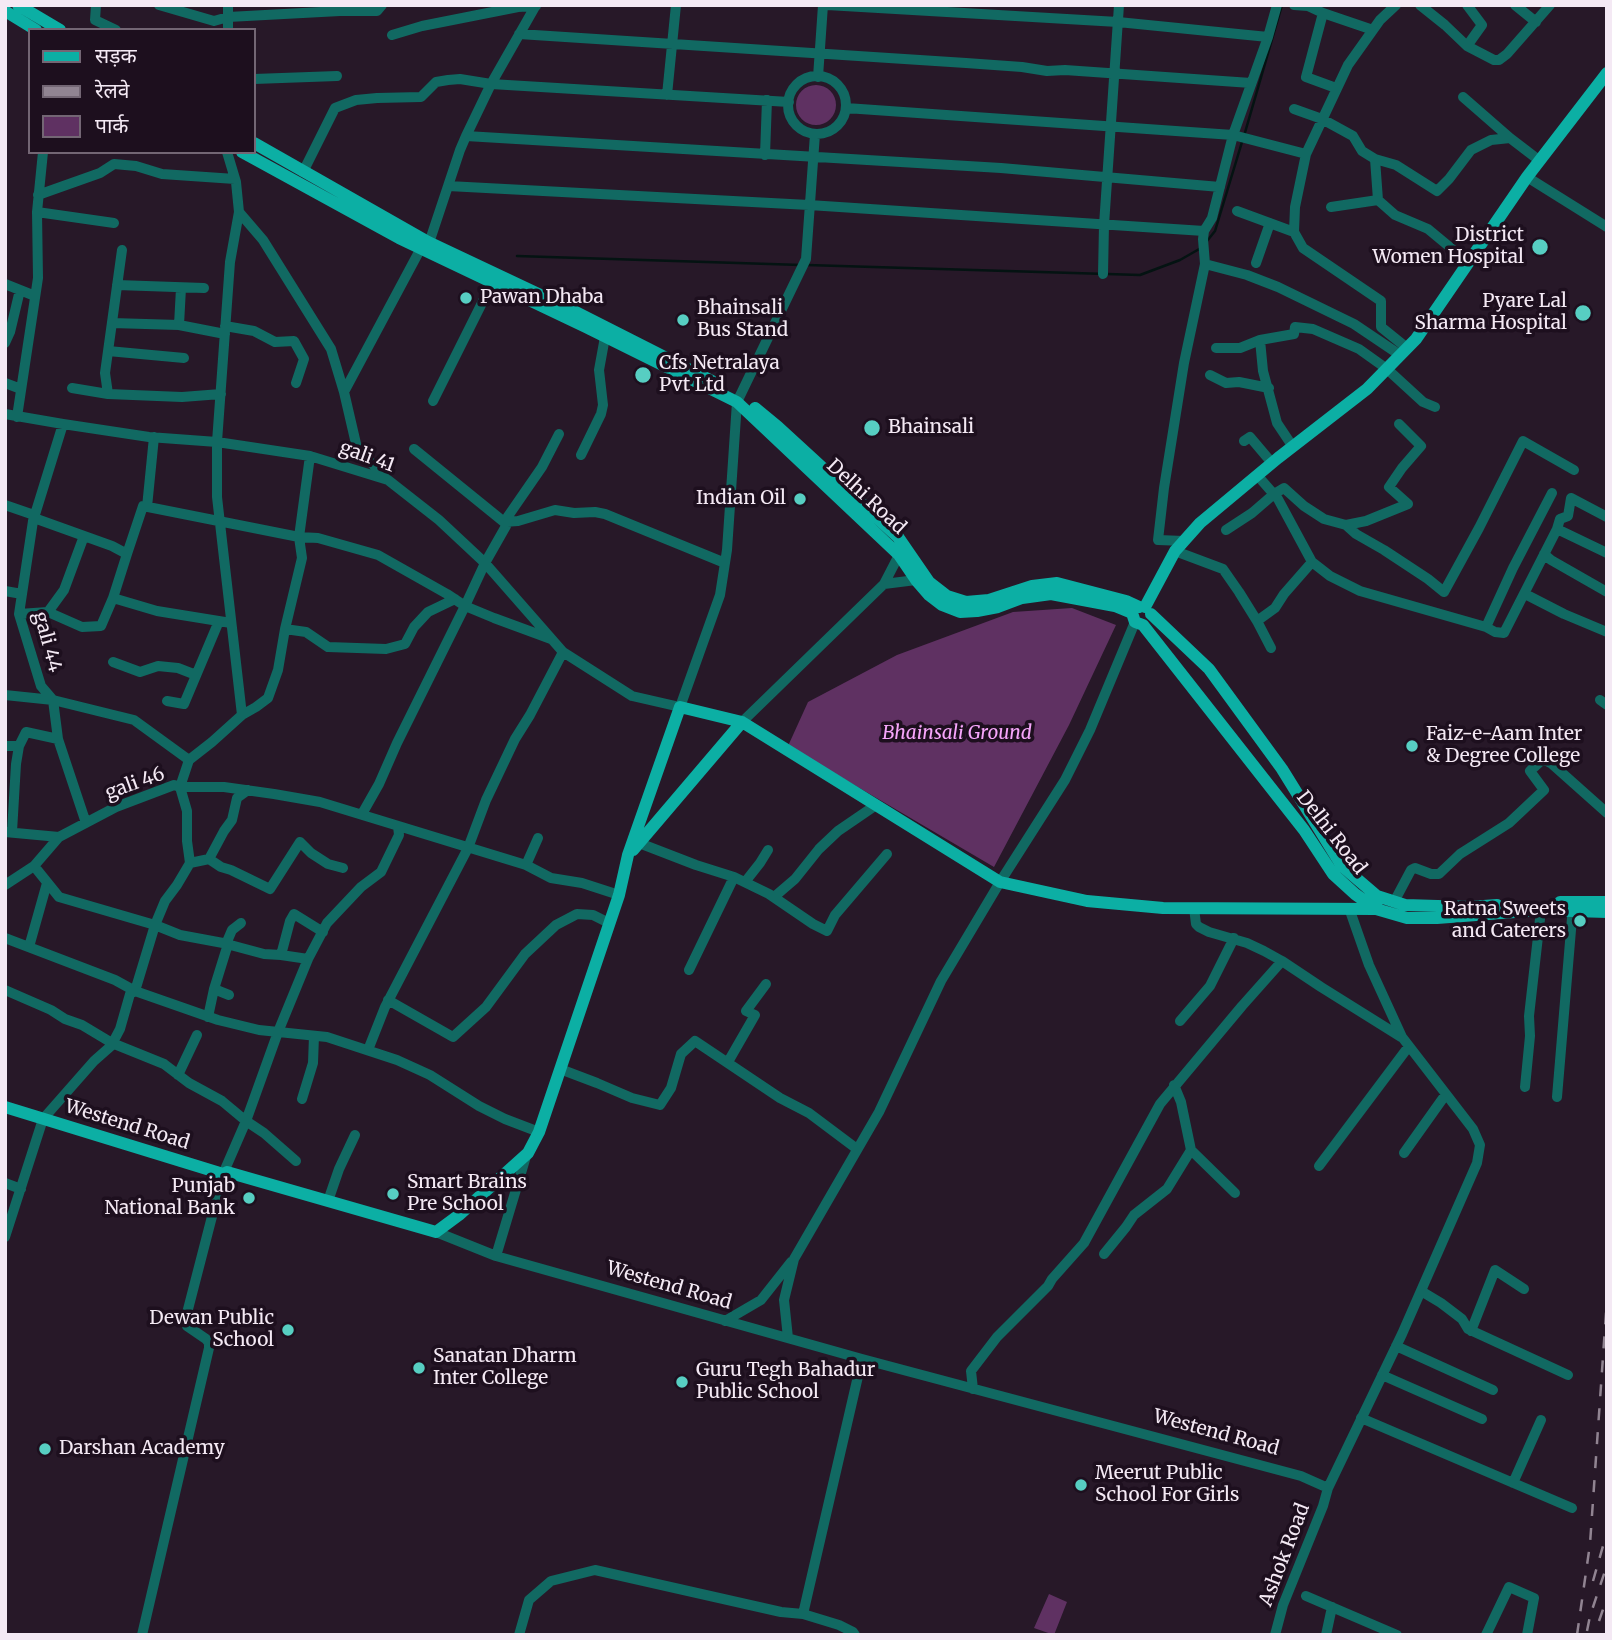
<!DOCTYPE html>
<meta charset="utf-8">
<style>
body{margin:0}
#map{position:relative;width:1612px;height:1640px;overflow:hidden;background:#271828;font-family:Merriweather,"Noto Sans Devanagari",serif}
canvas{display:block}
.frame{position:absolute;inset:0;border:7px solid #f4e9f4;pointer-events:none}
.legend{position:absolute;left:28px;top:28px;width:228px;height:126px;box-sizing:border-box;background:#1d0f1e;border:2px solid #736674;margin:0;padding:9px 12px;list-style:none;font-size:21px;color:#f4e9f4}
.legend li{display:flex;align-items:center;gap:14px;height:35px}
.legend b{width:35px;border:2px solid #736674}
</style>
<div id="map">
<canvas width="1612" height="1640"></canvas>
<div class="frame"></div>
<ul class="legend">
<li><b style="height:9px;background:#0cafa4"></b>सड़क</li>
<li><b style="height:9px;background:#918492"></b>रेलवे</li>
<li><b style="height:19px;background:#5f3162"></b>पार्क</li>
</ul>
</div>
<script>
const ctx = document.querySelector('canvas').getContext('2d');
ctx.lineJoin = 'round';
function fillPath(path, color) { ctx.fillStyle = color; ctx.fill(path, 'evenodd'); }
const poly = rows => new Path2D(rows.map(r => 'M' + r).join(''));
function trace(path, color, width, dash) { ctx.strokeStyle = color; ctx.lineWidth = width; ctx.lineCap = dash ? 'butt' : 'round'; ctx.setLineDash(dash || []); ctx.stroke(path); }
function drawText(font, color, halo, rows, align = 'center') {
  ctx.font = font + ' Merriweather,serif'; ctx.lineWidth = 7; ctx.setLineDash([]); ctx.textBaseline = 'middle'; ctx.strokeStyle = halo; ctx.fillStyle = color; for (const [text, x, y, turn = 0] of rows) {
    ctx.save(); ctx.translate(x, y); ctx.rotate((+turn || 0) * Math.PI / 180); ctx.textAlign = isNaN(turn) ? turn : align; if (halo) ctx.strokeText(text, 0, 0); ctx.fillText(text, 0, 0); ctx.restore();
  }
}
fillPath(poly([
 '796 105a20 20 0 1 1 40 0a20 20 0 1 1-40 0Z',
 [1072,608,1116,625,1069,725,994,867,788,746,808,702,897,655,1013,612],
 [1049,1594,1067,1602,1054,1635,1034,1628]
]), '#5f3162');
trace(poly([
 [1244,136,1282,5],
 [1207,241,1215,231,1242,142],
 [517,256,801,265],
 [807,265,1140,275,1180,260,1201,248]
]), '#041312', 2.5);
trace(poly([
 [96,5,95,20,116,30],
 [159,5,214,21,228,17,340,11,377,11,382,5],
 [827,5,1118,22,1268,37],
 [1294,5,1308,6,1323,13],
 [1420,5,1445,25,1467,46,1494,60,1499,60,1507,54,1550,5],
 [1515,5,1536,22],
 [228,30,228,5],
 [519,34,966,63,1022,67,1047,71,1065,70,1251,83],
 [392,35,422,26,518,7,536,6],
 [1467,46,1482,25,1467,5],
 '788 105a29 29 0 1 1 58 0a29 29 0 1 1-58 0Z',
 [818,77,823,5],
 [254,79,337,76],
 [1336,88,1306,77,1323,13,1373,30],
 [667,95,676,5],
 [1463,97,1510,138],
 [846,108,1233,135,1306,154,1295,207,1294,232,1303,248,1381,301,1381,327,1407,348],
 [1294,109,1322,119,1353,136,1362,151,1375,159,1378,200,1395,215,1428,229,1469,263],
 [466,136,1001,168,1220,187],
 [227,152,236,182,239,212,263,240,331,349,344,392],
 [1306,154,1348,65,1380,20,1396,5],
 [765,155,767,100],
 [1375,159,1396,165,1437,191,1449,179,1471,150,1491,140,1510,138,1540,161],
 [303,172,335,108,356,100,377,98,421,97,436,82,448,80,460,79,491,84,789,102],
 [1527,177,1607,227],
 [448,186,809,205,1204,231],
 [38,195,100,173,114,164,136,166,162,174,235,179],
 [1331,207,1378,200],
 [1237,211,1294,232],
 [37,212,114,223],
 [429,243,460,150,466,136,491,84,536,5],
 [122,250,105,373,108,394,182,397,221,394],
 [1256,263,1270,223],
 [1205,264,1247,275,1278,287,1354,324,1400,355],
 [1103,274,1104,225,1119,5],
 [5,284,35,296],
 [117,285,204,288],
 [112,323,179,325,225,334],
 [179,325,181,288],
 [225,326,254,331,275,342,294,341,304,359,296,383],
 [5,343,10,332,20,290],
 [1216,348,1240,348,1260,340],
 [108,351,184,358],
 [1210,375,1226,383,1239,382,1269,388],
 [5,383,21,389],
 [72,388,108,394],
 [433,401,492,283],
 [5,414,63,424,149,437,217,442,310,456,388,480,439,520,485,563,563,652,632,696,680,707,720,595,727,550,737,402,806,259,815,134],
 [17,417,38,278,37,212,43,152],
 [63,424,33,521,19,614,41,686,53,700,58,739,86,823],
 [1244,441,1250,437,1272,463],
 [1293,447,1277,423,1263,371,1260,340,1294,334,1295,327,1313,329,1359,349,1387,369,1423,402,1435,407],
 [414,449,504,522,518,521,555,510,574,513,595,512,605,514,725,563],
 [581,455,601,414,603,405,599,370,605,337],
 [1257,475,1278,499,1312,562,1330,576,1360,591,1486,627,1513,568,1552,493],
 [385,477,357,448,344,392,421,248],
 [5,505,34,515],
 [147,507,154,437],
 [1346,525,1356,534,1384,550,1428,579,1444,592,1479,528,1523,441,1574,470],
 [1557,529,1607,553],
 [1226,530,1252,513,1274,494,1284,488,1304,506,1324,519,1346,525,1366,521,1408,504,1389,487,1402,468,1421,446,1399,424],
 [1184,541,1158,540,1164,488,1184,363,1205,264,1203,239,1204,231,1212,218,1233,135,1268,37,1277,5],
 [1175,551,1223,569,1239,592,1257,621,1275,608,1284,594,1312,562],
 [127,554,143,506,299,537,318,538,378,555,447,594,465,606,494,618,551,639],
 [1544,554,1551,560,1607,592],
 [884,584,916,580,921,577],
 [5,591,22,594],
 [1525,594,1564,614,1607,632],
 [113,598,157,611,231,623],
 [48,612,64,590,84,536],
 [19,614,48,612,82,627,101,626,113,598,127,554,112,546,34,518],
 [1257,621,1271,648],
 [1486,627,1495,632,1504,633,1557,529,1560,519,1568,516,1571,498,1607,517],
 [285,629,306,632,328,647,386,649,405,644,414,627,428,612,455,599],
 [113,662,140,672,158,666,178,668,196,675],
 [5,695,53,700,134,720,189,760,180,787,174,785,116,807,59,837,5,832],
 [1600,700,1607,705],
 [167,701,184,704,219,621],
 [242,715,256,707,268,698,278,670,285,629,302,558,299,537,310,456],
 [742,722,884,584,899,555,903,551],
 [5,746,19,746],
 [189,760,212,742,242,715,217,497,217,442,230,262,239,212],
 [362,814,379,784,397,743,465,606,485,563,506,526,504,522,542,467,559,434],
 [12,832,16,764,19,746,26,732,58,739],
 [639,843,696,865,734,877,769,894,813,924,827,931,835,915,887,854],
 [209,859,221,867,231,870,270,889,300,842,311,853,328,864,343,868],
 [190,863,187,841,187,811,180,787,224,787,274,794,320,802,526,865,551,878,582,883,619,895],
 [526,865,538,838],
 [34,866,59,897,155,925,180,935,223,943,264,954,281,955,290,921,294,914,323,932],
 [745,882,760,863,768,850],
 [5,885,34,866,59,837],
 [774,897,795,879,819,849,838,831,876,805],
 [1394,902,1411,870,1415,868,1431,874,1439,874,1460,854,1509,823,1544,790,1530,771,1543,759,1552,764,1607,813],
 [1194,908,1196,924,1199,927,1209,932,1247,943,1264,951,1282,961,1321,987,1401,1037],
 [5,938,115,980,135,991,218,1020,259,1030,327,1037,397,1060,430,1075,479,1106,505,1119,539,1132],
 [226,944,232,930,241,923],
 [228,944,214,989,229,995],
 [29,947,47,883],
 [281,955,308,959],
 [689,970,734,877],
 [5,990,51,1010,65,1019,82,1025,112,1043,164,1064,189,1083,222,1101,246,1121,264,1133,296,1161],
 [388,1000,453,1037,486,1007,525,954,556,925,577,914,593,915,609,923],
 [208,1017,214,989],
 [1180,1021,1210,986,1234,938],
 [368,1050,385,1007,468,848,486,800,515,739,530,715,563,652],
 [728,1062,755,1015,746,1011,766,984],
 [560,1069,597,1083,632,1098,660,1105,671,1088,681,1054,695,1041,780,1098,809,1113,857,1149],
 [178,1075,197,1035],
 [1174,1085,1181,1102,1191,1150,1235,1193],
 [1525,1087,1530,1036,1529,1016,1541,910],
 [1557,1097,1573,906],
 [302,1099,313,1063,314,1036],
 [1404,1153,1446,1094],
 [1319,1166,1409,1046],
 [5,1183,21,1189],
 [328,1201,339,1169,355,1135],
 [436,1232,496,1256,862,1359,1301,1476,1328,1488],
 [5,1237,43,1119,94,1061,111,1046,120,1029,130,994,135,991,155,925,165,901,177,885,190,863,209,859,224,831,232,820,237,798,248,790],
 [1104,1254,1126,1227,1134,1215,1167,1189,1191,1150],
 [496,1256,527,1153],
 [1421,1291,1441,1303,1462,1319,1468,1329,1568,1375],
 [725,1321,761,1300,791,1262],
 [1471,1331,1495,1270,1524,1289],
 [788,1338,784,1300,794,1259,879,1112,941,981,1000,882,1065,780,1090,730,1135,622],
 [1396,1346,1493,1390],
 [1382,1375,1482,1419],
 [973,1389,971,1371,997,1337,1048,1286,1052,1279,1084,1243,1160,1104,1242,1006,1282,961],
 [1361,1418,1572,1508],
 [1513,1483,1541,1420],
 [1306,1596,1397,1635],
 [142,1635,209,1348,209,1343,206,1339,187,1326,186,1317,223,1174,246,1121,278,1032,308,959,327,923,361,887,381,872,399,835,398,826],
 [519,1635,529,1600,551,1581,595,1570,781,1612,803,1614],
 [855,1635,853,1632,839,1625,803,1614,862,1359],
 [1275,1635,1283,1605,1323,1506,1328,1488,1402,1334,1477,1163,1480,1145,1473,1129,1402,1037,1369,965,1349,908],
 [1326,1635,1332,1607],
 [1486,1635,1509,1587,1534,1598,1527,1635]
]), '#116962', 10);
trace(poly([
 [18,5,60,30],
 [5,11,36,30],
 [254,143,428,242,570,309,716,383],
 [242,152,399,238,586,327,737,402,899,555,916,580,929,595,942,605,960,612,977,611,998,607,1022,598,1051,594,1115,606,1132,613],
 [755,408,778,427,898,537,929,582,947,596,966,602,989,600,1032,586,1057,583,1126,601,1139,607],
 [1145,607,1175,551,1200,523,1278,458,1367,389,1416,339,1527,177,1607,73],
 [1132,613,1135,622,1143,625,1304,830,1333,874,1355,894,1376,909,1407,918,1437,918,1541,910,1607,912],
 [1151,614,1209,669,1282,769,1342,866,1377,896,1405,905,1470,907,1497,905],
 [633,850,742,722],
 [1560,902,1607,902],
 [5,1107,223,1174,227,1172,436,1232,459,1215,528,1153,539,1132,619,895,628,855,680,707,742,722,1000,882,1087,901,1163,908,1376,909,1377,896]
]), '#0cafa4', 12);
trace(poly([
 [1593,1581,1607,1532],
 [1599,1621,1607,1598],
 [1587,1631,1590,1616,1605,1571],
 [1577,1635,1590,1544,1607,1299]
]), '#918492', 2.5, [12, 12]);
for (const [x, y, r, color] of [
 [1540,247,9,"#57cec2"],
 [466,298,7,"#57cec2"],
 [1583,313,9,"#57cec2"],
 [683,320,7,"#57cec2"],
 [643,375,9,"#57cec2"],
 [872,428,9,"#57cec2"],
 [800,499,7,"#57cec2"],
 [1412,746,7,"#57cec2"],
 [1580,921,7,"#57cec2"],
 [393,1194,7,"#57cec2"],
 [249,1198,7,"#57cec2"],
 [288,1330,7,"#57cec2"],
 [419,1368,7,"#57cec2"],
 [682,1382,7,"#57cec2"],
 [45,1449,7,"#57cec2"],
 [1081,1485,7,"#57cec2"]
]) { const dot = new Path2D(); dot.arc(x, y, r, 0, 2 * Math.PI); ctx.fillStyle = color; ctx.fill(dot); trace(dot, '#1d0f1e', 2.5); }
drawText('19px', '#f4e9f4', '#1d0f1e', [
 ["District",1524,236,"right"],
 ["Women Hospital",1524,258,"right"],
 ["Pawan Dhaba",480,298],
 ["Pyare Lal",1567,302,"right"],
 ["Sharma Hospital",1567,324,"right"],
 ["Bhainsali",697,309],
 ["Bus Stand",697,331],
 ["Cfs Netralaya",659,364],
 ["Pvt Ltd",659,386],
 ["Bhainsali",888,428],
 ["Indian Oil",786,499,"right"],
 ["Faiz-e-Aam Inter",1426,735],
 ["& Degree College",1426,757],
 ["Ratna Sweets",1566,910,"right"],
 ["and Caterers",1566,932,"right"],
 ["Smart Brains",407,1183],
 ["Pre School",407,1205],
 ["Punjab",235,1187,"right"],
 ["National Bank",235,1209,"right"],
 ["Dewan Public",274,1319,"right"],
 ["School",274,1341,"right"],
 ["Sanatan Dharm",433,1357],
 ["Inter College",433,1379],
 ["Guru Tegh Bahadur",696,1371],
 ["Public School",696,1393],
 ["Darshan Academy",59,1449],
 ["Meerut Public",1095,1474],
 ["School For Girls",1095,1496]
], 'left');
drawText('19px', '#f4e9f4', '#1d0f1e', [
 ["gali 41",367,457,20],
 ["Delhi Road",866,497,43],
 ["gali 44",47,642,75],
 ["gali 46",135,784,-20],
 ["Delhi Road",1331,833,52],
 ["Westend Road",127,1125,17],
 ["Westend Road",669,1286,16],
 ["Westend Road",1216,1433,15],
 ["Ashok Road",1285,1555,-69]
]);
drawText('italic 19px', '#f7a6fb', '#1d0f1e', [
 ["Bhainsali Ground",957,734]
]);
</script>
